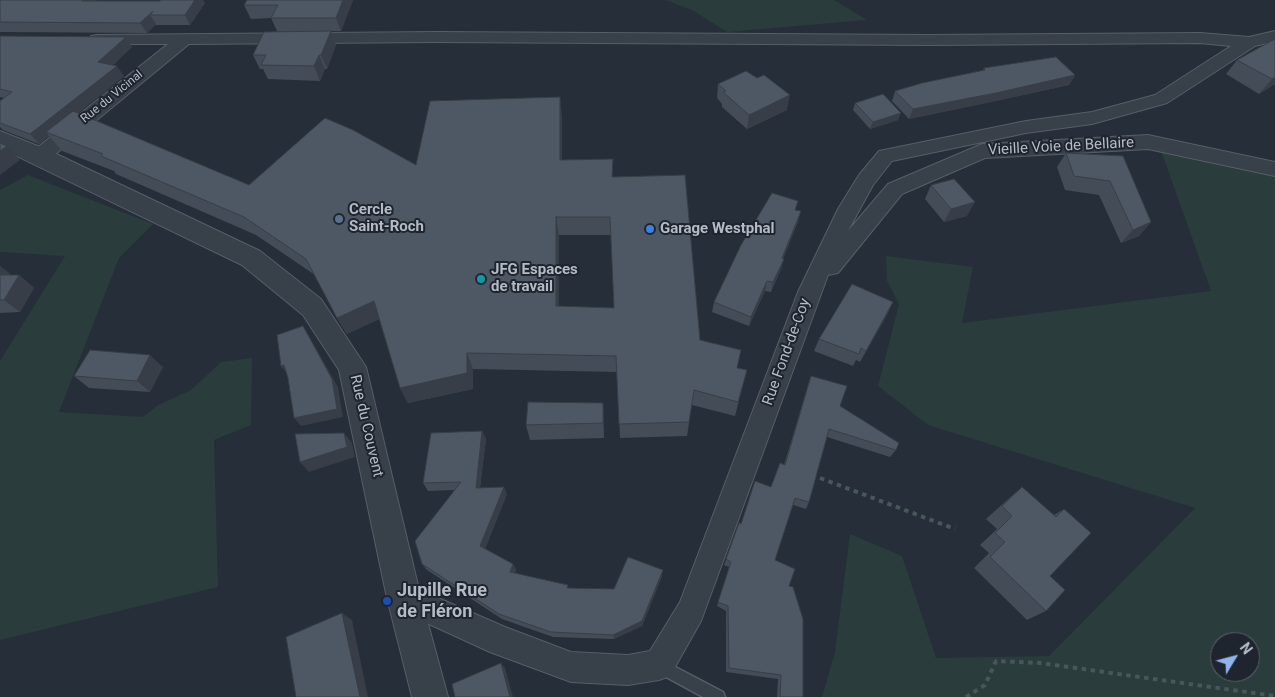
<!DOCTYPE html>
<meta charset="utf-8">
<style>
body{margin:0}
#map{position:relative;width:1275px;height:697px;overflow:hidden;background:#252e39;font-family:Roboto,sans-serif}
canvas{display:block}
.north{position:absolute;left:1210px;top:632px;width:50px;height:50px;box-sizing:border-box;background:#1e252f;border:1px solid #5a616b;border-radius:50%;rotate:53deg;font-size:14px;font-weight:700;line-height:20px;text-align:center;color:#b4bbc5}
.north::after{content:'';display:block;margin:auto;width:18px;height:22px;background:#91b4ed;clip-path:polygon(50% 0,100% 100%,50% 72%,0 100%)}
</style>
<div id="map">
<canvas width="1275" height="697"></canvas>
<div class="north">N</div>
</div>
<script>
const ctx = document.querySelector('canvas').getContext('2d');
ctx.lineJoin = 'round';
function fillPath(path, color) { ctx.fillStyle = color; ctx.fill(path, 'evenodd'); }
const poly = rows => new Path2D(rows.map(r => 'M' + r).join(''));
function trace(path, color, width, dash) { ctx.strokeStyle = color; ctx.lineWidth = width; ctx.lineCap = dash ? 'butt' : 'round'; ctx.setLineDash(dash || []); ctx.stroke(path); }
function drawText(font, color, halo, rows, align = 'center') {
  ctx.font = font + ' Roboto,sans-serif'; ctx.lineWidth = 4; ctx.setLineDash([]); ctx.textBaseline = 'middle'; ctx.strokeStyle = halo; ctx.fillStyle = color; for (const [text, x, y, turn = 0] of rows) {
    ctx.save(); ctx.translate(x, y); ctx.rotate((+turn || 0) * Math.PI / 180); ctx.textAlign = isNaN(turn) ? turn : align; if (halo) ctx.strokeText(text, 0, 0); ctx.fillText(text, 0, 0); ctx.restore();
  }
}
fillPath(poly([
 [665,0,834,0,867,20,727,32,692,10],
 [1160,148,1275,174,1275,697,822,697,835,652,850,534,902,556,936,658,1049,656,1195,508,928,425,878,386,899,304,887,281,886,256,973,267,962,323,1211,291],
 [1220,642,1250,642,1250,672,1220,672],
 [28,175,153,224,119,258,59,412,143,417,158,405,191,390,221,362,252,358,251,425,214,440,218,587,0,640,0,361,65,256,0,252,0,190]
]), '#2a3c3c');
const service = poly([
 [660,659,723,692,725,697,703,697,655,671,653,666,655,661,660,659]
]);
const minor = poly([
 [1275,31,1275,41,1255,46,1167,103,1092,124,1026,133,892,161,873,185,848,231,888,184,982,144,1148,135,1275,162,1275,176,1148,149,985,158,902,194,838,273,828,275,701,621,670,676,659,680,628,685,571,682,490,652,394,608,389,598,394,588,404,583,505,627,571,652,628,655,650,651,680,602,798,292,838,209,859,175,879,151,1026,121,1092,112,1155,95,1231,46,1200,43,929,45,436,42,189,44,47,161,40,163,33,161,30,156,33,151,168,44,91,44,88,40,91,36,97,35,436,32,929,35,1200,33,1249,37,1275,31]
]);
const tertiary = poly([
 [0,131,48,150,260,251,321,299,366,367,421,598,448,697,412,697,387,598,339,370,303,315,242,265,0,148,0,131]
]);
trace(service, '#575e68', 3);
trace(minor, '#575e68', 2);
trace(tertiary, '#575e68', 2);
trace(poly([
 [820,478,955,529],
 [966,697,985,685,996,661,1040,663,1275,696]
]), '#47575a', 4, [4.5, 4.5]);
fillPath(service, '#38404a');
fillPath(minor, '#38404a');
fillPath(tertiary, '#38404a');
fillPath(poly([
 [0,0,97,0,96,1,205,3,190,25,156,25,156,24,147,33,0,32],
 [353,0,341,31,331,31,336,45,327,69,325,69,320,81,268,79,263,69,260,69,253,55,277,31,271,18,251,19,244,5],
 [0,36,132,47,113,65,124,76,78,113,249,185,416,165,562,116,562,160,614,177,700,340,737,368,747,370,735,416,692,405,687,436,620,438,617,372,473,369,473,389,408,403,400,388,379,319,347,334,337,318,315,275,256,235,116,174,114,171,62,151,49,136,39,144,3,130,0,127,0,101,4,98,0,97],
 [559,235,611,235,614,308,559,306],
 [1275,39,1275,84,1259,94,1226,74,1237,60],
 [984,68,1075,75,1069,85,991,102,909,119,892,101,895,91,983,70],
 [718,84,787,110,747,129,722,107,722,104,717,98],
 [855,103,898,120,870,129,853,110],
 [1066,153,1123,156,1151,222,1139,236,1121,243,1099,195,1065,190,1057,167],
 [931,185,967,216,944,222,925,199],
 [796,210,798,222,783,259,781,269,771,292,765,291,749,326,712,312,714,302],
 [0,266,10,274,10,275,19,275,34,288,20,312,0,313],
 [887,315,860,362,856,360,853,366,814,351,819,339],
 [163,367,150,392,89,388,74,376],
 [811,376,840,406,896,450,890,457,827,437,809,502,806,509,793,505,775,560,789,586,803,697,777,697,778,679,726,672,726,611,717,606,729,567,724,565,739,523,741,524,771,487,780,463,784,465,808,385],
 [604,418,604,438,530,440,526,425],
 [482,431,486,439,480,488,507,494,485,549,513,564,516,570,515,573,569,588,614,589,662,576,642,626,614,639,553,637,502,619,427,570,422,564,454,490,428,491,423,483],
 [1022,487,1054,515,1064,509,1050,576,1046,611,1027,620,974,568,989,553,980,545,997,529,986,519,1007,500]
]), '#434c57');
fillPath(poly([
 [83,0,97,0,89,11,82,1],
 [195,0,203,0,205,3,190,25,185,15],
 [343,0,353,0,341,31,336,18],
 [153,11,150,15,156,24,147,33,140,23],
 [331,31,336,45,327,69,321,55],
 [126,37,132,47,105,72,98,62],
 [319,55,325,69,320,81,314,66],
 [117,66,124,76,51,134,46,132,49,136,39,144,30,134],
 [1075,75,1069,85,991,102,909,119,913,109],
 [1275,77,1275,84,1259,94,1272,79],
 [790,95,787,110,747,129,749,115],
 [560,97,562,116,562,178,560,160],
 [901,113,898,120,870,129,873,122],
 [7,146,20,160,0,175,0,151],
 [975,202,967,216,944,222,951,209],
 [801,211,798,222,779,268,782,258],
 [556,217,559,235,559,323,556,306],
 [1151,222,1139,236,1121,243,1133,230],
 [784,259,781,269,771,292,773,282],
 [0,266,10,274,3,288,0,286],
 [19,275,34,288,20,312,4,300],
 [767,281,765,291,749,326,751,317],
 [374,301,382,318,347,334,337,318],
 [893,302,887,315,860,362,866,351],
 [303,326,309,336,338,387,343,417,301,426,294,418],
 [467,353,473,369,473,389,408,403,400,388],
 [150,355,163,367,150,392,137,381],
 [284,365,288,375,281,366],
 [603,403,604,418,604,438,603,423],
 [482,431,486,439,479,495,476,488],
 [344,433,352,443,355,457,309,472,300,462],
 [504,487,507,494,483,553,480,546],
 [513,564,516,570,513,578,510,572],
 [663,570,662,576,642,626,614,639,613,635],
 [342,613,352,620,368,697,360,697],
 [501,663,505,668,513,697,510,697]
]), '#373e47');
const building = poly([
 [0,0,83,0,82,1,160,1,161,0,195,0,185,15,150,15,153,11,140,23,0,22,0,0],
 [247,0,343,0,336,18,271,18,278,5,244,5,247,0],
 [331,31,321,55,319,55,314,66,261,65,266,55,253,55,264,32,331,31],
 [0,36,126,37,98,62,117,66,30,134,0,123,0,101,12,92,0,89,0,36],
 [1275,39,1275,77,1272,79,1237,60,1275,39],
 [1056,57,1075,75,996,93,913,109,895,91,922,83,985,70,984,68,1056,57],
 [746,71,757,78,764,75,790,95,749,115,723,92,726,91,718,84,746,71],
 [883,94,901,113,873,122,855,103,883,94],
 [560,97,560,160,613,159,612,177,685,175,700,340,741,350,737,368,747,370,738,402,694,390,689,422,619,424,616,356,467,353,467,373,400,388,374,301,337,318,306,259,244,217,101,156,103,154,46,132,73,111,249,185,325,118,353,130,416,165,430,101,560,97],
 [556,217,610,217,614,308,556,306,556,217],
 [0,143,7,146,0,151,0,143],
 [1066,153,1123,156,1151,222,1133,230,1110,181,1074,176,1066,153],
 [954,179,975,202,951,209,931,185,954,179],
 [772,193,798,201,795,210,801,211,782,258,784,259,773,282,767,281,751,317,714,302,741,245,772,193],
 [0,275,19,275,4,300,0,300,0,275],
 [852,284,893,302,866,351,861,348,859,354,819,339,852,284],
 [303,326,332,379,337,409,294,418,288,378,284,365,281,366,277,335,303,326],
 [90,350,150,355,137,381,74,376,90,350],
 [811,376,847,386,840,406,899,443,896,450,829,429,809,502,795,498,775,560,795,569,789,586,793,587,803,619,803,697,780,697,781,675,729,668,728,606,718,602,731,562,726,559,739,523,741,524,755,481,771,487,780,463,785,465,811,376],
 [528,402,603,403,603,423,526,425,528,402],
 [482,431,476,488,504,487,480,546,513,564,510,572,568,585,567,588,614,589,628,557,663,570,642,621,613,635,551,632,499,614,422,564,415,541,461,482,423,483,431,433,482,431],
 [344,433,347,447,300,462,295,434,344,433],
 [1022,487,1056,517,1064,509,1091,533,1050,576,1065,590,1046,611,990,557,1005,542,995,533,1012,516,1002,506,1022,487],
 [342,613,360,697,296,697,286,637,342,613],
 [501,663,510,697,455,697,452,684,501,663]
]);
fillPath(building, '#4e5865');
trace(building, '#373e47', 1);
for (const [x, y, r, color] of [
 [339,219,5,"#5c6f8a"],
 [650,229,5,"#3f7fe0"],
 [481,279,5,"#0f9aa8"],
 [387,601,5,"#1a4fb4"]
]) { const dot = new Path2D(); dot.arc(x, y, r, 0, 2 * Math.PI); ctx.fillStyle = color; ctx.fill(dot); trace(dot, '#1e252f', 2); }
drawText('12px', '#b4bbc5', '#1e252f', [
 ["Rue du Vicinal",112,97,-39]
]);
drawText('15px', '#b4bbc5', '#1e252f', [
 ["Vieille Voie de Bellaire",1061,147,-3],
 ["Rue Fond-de-Coy",787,352,-70],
 ["Rue du Couvent",366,426,77]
]);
drawText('bold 15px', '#b4bbc5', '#1e252f', [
 ["Cercle",349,210],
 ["Saint-Roch",349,227],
 ["Garage Westphal",660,229],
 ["JFG Espaces",491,270],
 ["de travail",491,287]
], 'left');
drawText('bold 18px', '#b4bbc5', '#1e252f', [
 ["Jupille Rue",397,591],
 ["de Fléron",397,612]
], 'left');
</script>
